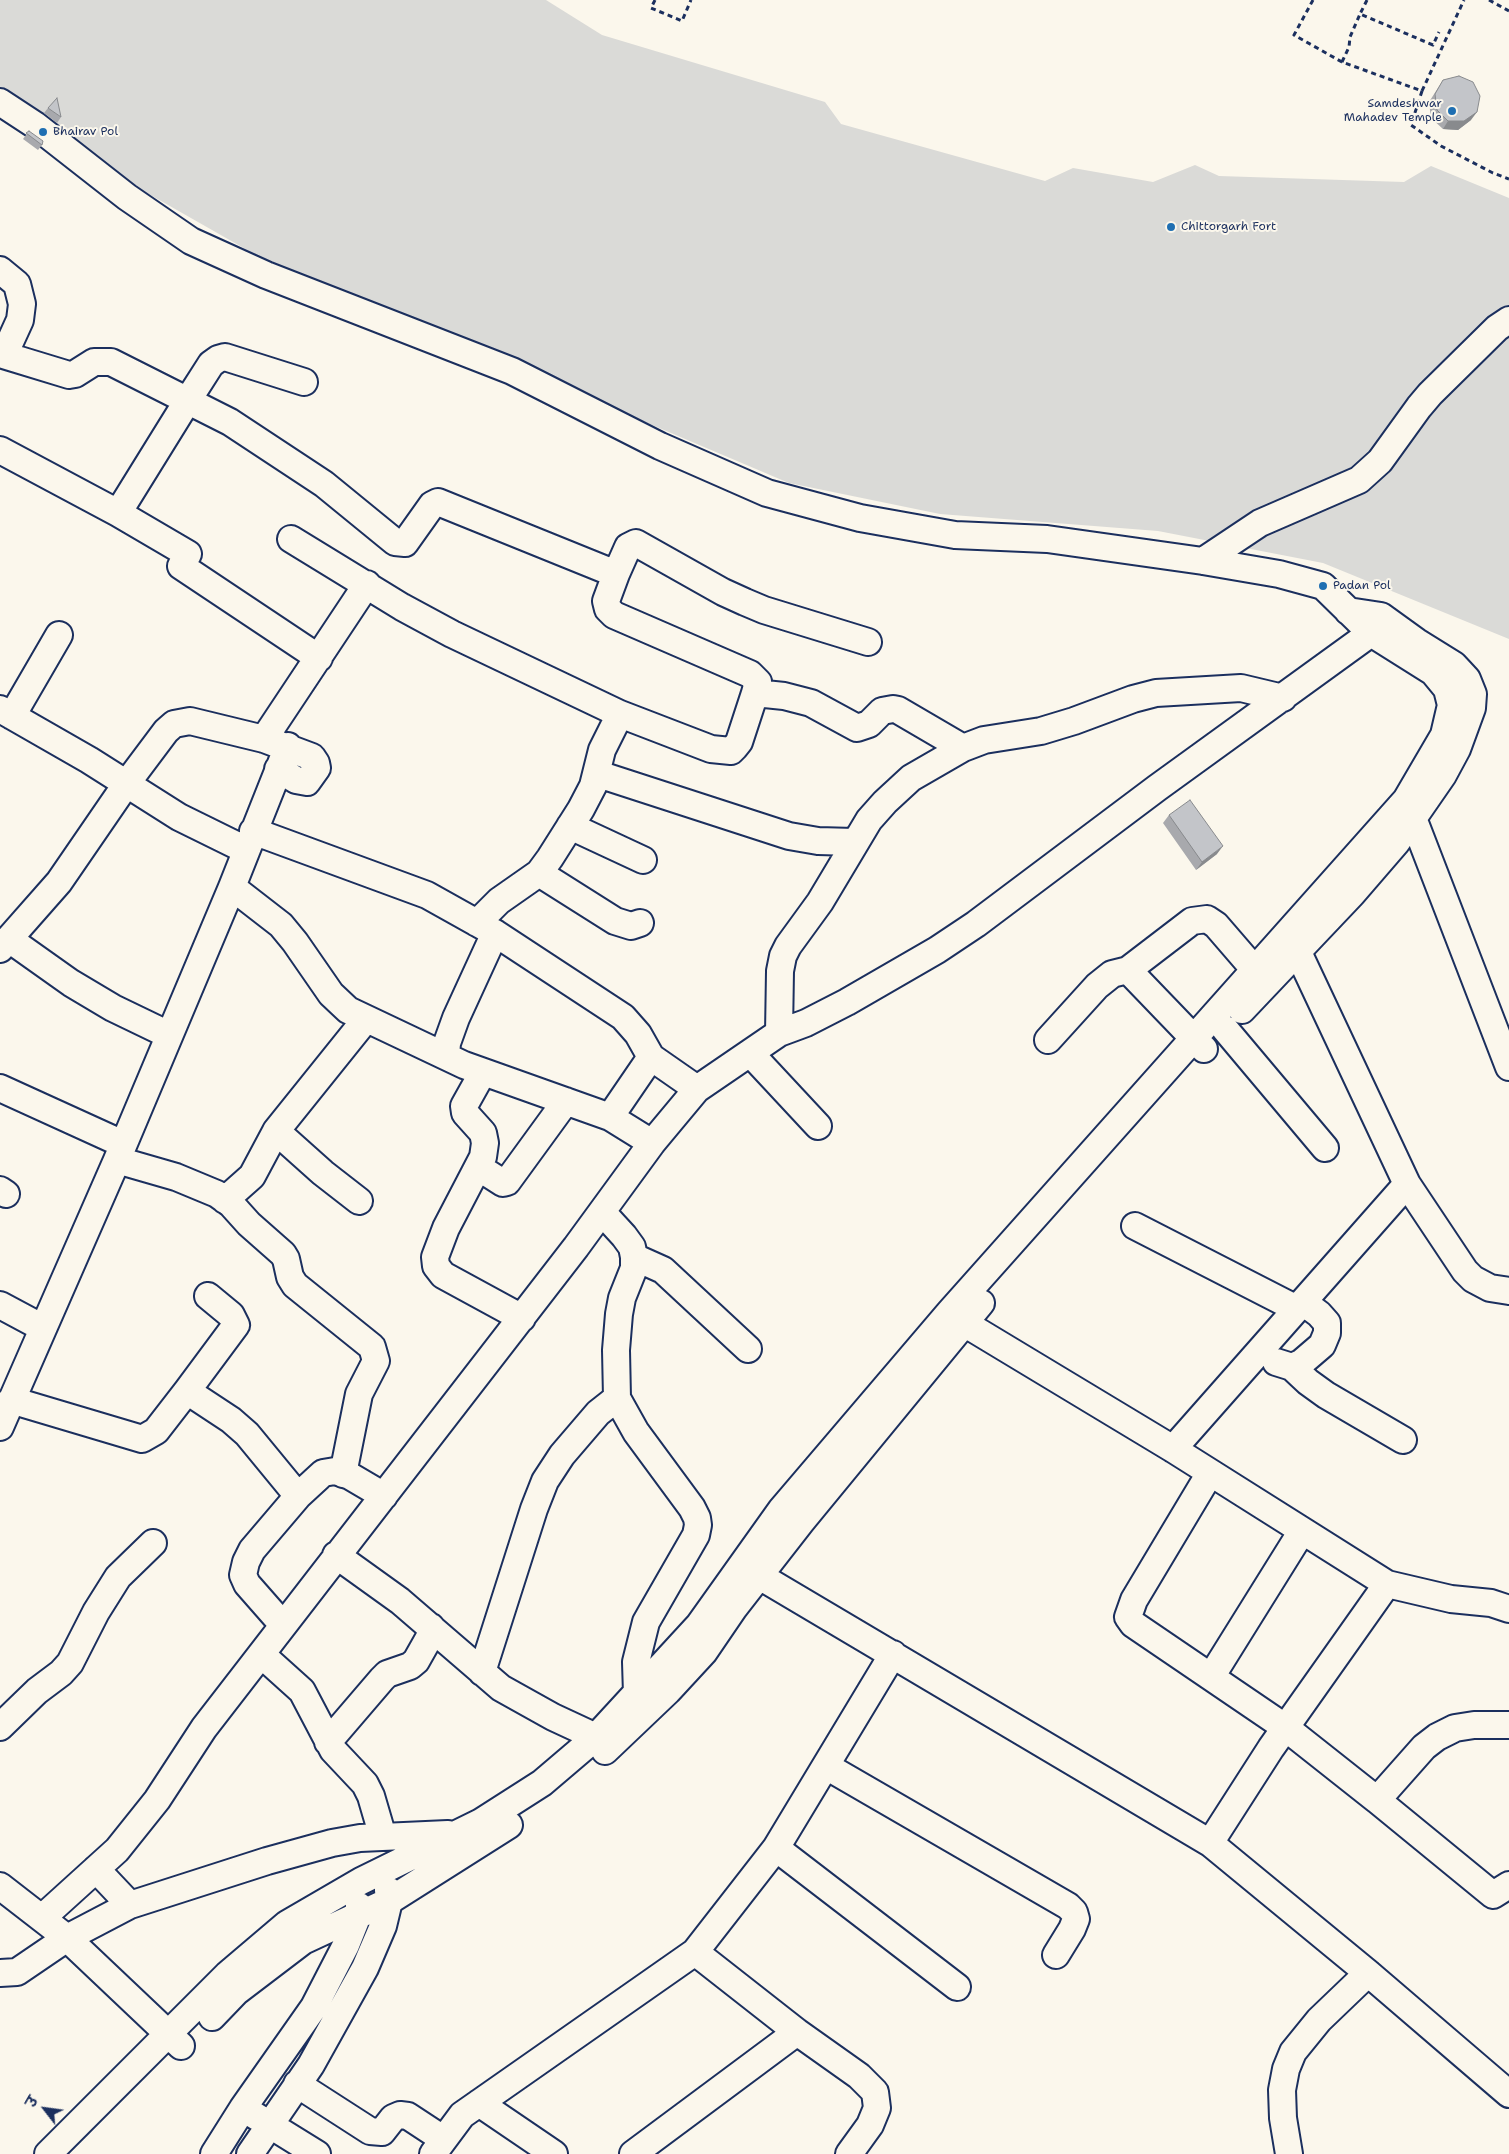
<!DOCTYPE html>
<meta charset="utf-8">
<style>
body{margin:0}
#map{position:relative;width:1509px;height:2154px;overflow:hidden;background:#fbf7ec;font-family:"Shantell Sans","Playpen Sans Deva",sans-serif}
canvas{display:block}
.north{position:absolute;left:20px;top:2084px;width:50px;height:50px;-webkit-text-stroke:4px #fbf7ec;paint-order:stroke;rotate:300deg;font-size:14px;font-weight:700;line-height:20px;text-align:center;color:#1b2f5e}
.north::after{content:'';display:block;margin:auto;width:18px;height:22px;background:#1b2f5e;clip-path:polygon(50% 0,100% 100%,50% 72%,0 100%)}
</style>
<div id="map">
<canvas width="1509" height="2154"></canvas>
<div class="north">उ</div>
</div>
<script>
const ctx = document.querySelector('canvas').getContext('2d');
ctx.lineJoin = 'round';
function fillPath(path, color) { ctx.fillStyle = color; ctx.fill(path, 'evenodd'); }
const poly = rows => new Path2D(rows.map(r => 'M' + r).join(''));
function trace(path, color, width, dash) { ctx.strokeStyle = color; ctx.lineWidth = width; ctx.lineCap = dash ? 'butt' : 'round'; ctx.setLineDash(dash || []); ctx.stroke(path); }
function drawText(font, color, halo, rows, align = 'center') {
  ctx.font = font + ' "Shantell Sans",sans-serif'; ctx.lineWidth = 4; ctx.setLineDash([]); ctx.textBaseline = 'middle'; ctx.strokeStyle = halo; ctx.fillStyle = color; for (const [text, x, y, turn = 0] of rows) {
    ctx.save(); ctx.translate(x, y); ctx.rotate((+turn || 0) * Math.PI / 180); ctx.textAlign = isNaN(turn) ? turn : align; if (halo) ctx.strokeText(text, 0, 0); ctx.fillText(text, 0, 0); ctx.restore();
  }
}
fillPath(poly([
 [0,0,546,0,602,35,825,102,841,124,1045,181,1073,168,1153,182,1195,165,1219,176,1404,182,1431,166,1509,198,1509,639,1323,563,1158,531,940,514,789,483,270,263,89,160,0,88]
]), '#dadad7');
const minor = poly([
 [0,102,35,125,127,197,191,241,266,275,512,371,660,446,767,493,860,518,955,535,1047,539,1203,561,1279,574,1323,586,1371,633,1433,672,1447,689,1451,705,1444,735,1406,800,949,1313,781,1510,699,1625,596,1737,542,1783,481,1822,361,1881,287,1924,227,1975,48,2154],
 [0,270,17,284,22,304,20,320,4,355],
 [0,354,69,375,75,374,94,362,111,362,230,422,324,484,395,542,405,543,432,505,438,502,616,574,606,601,608,609,614,615,750,674,758,682,755,693],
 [0,450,118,513,188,554,181,566,319,658],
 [118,513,188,400,211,364,218,359,225,357,304,382],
 [291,539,402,607,452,634,620,714,711,749,731,751,735,747,739,742,755,693,784,696,811,703,857,728,869,724,882,711,893,709,898,710,963,748],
 [1203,561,1260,523,1359,480,1380,461,1419,407,1430,394,1497,328,1509,320],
 [616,574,628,547,636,543,723,592,745,602,764,610,868,642],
 [0,709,89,760,179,817,246,850],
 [12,716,59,635],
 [264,739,367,584],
 [598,774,789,836,818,841,854,842],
 [1408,805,1509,1067],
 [570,826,643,860],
 [253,831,427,895,495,933,623,1017,638,1034,651,1057,697,1089],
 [539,873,615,921,631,926,640,923],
 [232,887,281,925,295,942,331,994,348,1010,464,1065,610,1117,652,1143],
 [477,923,499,901,539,873,550,858,581,809,593,786,602,750,620,714],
 [9,939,71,983,113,1008,169,1035],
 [0,949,59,882,127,783,166,731,174,724,190,721,264,739,312,757,316,763,317,768,307,782,296,780,278,769],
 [1128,970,1204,1049],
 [1242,1010,1352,894,1396,843,1443,775,1457,749,1472,708,1473,694,1467,679,1454,665,1417,642,1381,616,1348,611],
 [1225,1029,1325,1148],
 [779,1033,780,971,783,956,788,946,820,902,869,820,885,802,911,778,963,748,984,740,1041,731,1074,721,1133,699,1156,693,1241,688,1283,698],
 [1048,1040,1097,986,1112,974,1128,970,1192,921,1207,919,1216,925,1254,969],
 [750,1053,818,1126],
 [446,1056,447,1043,456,1018,495,933],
 [483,1072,464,1106,465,1113,483,1133,485,1143,483,1157,446,1228,435,1257,436,1266,443,1275,522,1318],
 [0,1088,123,1144],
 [610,1117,651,1057],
 [276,1131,323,1173,359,1201],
 [117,1160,176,1177,217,1194,231,1204,249,1224,283,1254,286,1259,290,1277,295,1285,372,1347,376,1361,359,1394,343,1474],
 [478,1167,503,1183,507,1182,566,1101],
 [1407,1184,1465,1271,1473,1279,1490,1288,1509,1291],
 [0,1190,6,1194],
 [225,1200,252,1176,276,1131,366,1019],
 [602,1212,624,1236,632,1247,634,1257,634,1268,622,1298,619,1314,616,1350,617,1398,636,1432,692,1508,697,1518,698,1525,696,1535,646,1622,636,1662,637,1694],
 [1135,1226,1297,1309],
 [634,1257,663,1270,748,1349],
 [0,1305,43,1328],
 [949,1314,1173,1449,1387,1584,1271,1748,1210,1843],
 [1276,1362,1292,1367,1301,1363,1322,1345,1327,1333,1327,1323,1319,1314,1303,1302],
 [1292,1367,1308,1382,1326,1395,1403,1440],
 [187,1391,236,1325,231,1315,208,1296],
 [11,1400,142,1439,156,1431,187,1391,231,1420,247,1434,298,1496,252,1550,246,1562,243,1575,247,1584,283,1625],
 [0,1427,117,1160,232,887,288,746],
 [1173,1449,1407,1184,1297,950],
 [1210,1473,1134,1600,1128,1617,1133,1624,1286,1728,1377,1800,1424,1747,1437,1737,1455,1728,1474,1725,1509,1725],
 [298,1496,323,1473,335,1471,350,1476,384,1496],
 [336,1555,400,1601,501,1688,553,1717,596,1737],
 [746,1568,1210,1843,1368,1973,1509,2094],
 [1387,1584,1451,1599,1491,1603,1509,1609],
 [262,1655,302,1691,333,1750,365,1784,371,1796,383,1837],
 [482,1672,534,1509,545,1481,562,1455,598,1413,617,1398],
 [1211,1677,1302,1531],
 [0,1727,37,1691,61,1673,70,1663,96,1612,118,1577,153,1543],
 [328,1742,382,1679,387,1674,410,1666,416,1661,429,1638,431,1627],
 [605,1751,668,1691,704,1652,734,1608,801,1522,981,1303],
 [826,1766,1068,1906,1074,1912,1076,1919,1072,1929,1056,1955],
 [1377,1800,1493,1895,1509,1885],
 [776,1848,957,1987],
 [96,1869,130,1905],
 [0,1886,67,1938,181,2046],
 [42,1918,117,1850,157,1800,204,1728,576,1247,652,1143,697,1089,779,1033,806,1023,847,1002,937,950,976,924,1157,788,1371,633,1379,618],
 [695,1952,797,2032,859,2076,875,2092,877,2108,870,2125,849,2154],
 [0,1973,17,1972,67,1938,130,1905,267,1861,332,1843,360,1838,448,1834],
 [212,2017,236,1992,303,1941,389,1901,509,1825],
 [297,2084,370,2131,382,2132,393,2118,400,2115,408,2116,443,2139],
 [479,2103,554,2154],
 [254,2115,317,2154],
 [214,2154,243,2108,314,2007,346,1945,358,1915,359,1906],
 [250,2154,311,2065,365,1968,383,1926,389,1901,388,1890],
 [433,2154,462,2115,695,1952,776,1848,893,1654],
 [633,2154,797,2032],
 [1289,2154,1283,2118,1282,2090,1286,2069,1293,2052,1319,2020,1368,1973]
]);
trace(minor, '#1b2f5e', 30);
trace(poly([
 [655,0,651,8,682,21,691,0],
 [1313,0,1294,35,1342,62,1422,91,1464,0],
 [1367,0,1360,14,1433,45,1439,32],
 [1489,0,1509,11],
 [1342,62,1349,47,1350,37,1360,14],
 [1422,91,1411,125,1441,146,1493,173,1509,179]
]), '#1b2f5e', 3, [5, 4]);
trace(minor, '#fbf7ec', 26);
fillPath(poly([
 [1443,80,1471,120,1458,130,1443,129,1431,118,1429,102],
 [48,108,61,117,57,123,44,113],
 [29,131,42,145,38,150,23,139],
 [1169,815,1217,854,1196,870,1163,823]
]), '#a8a9ad');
fillPath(poly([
 [1477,112,1471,120,1458,130,1443,129,1448,121],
 [1223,846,1217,854,1196,870,1202,862]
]), '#888a8d');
const building = poly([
 [1459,76,1473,82,1480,96,1477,112,1464,121,1448,121,1437,110,1435,94,1443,80,1459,76],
 [57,98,61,117,48,108,57,98],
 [29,131,43,141,42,145,26,133,29,131],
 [1190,800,1223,846,1202,862,1169,815,1190,800]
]);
fillPath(building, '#c3c5c9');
trace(building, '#888a8d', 1);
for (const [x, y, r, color] of [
 [1452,111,5,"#1f6fb2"],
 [43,132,5,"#1f6fb2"],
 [1171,227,5,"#1f6fb2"],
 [1323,586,5,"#1f6fb2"]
]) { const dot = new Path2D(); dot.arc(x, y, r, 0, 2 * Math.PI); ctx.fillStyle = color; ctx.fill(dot); trace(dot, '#fbf7ec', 2); }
drawText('12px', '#1b2f5e', '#fbf7ec', [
 ["Samdeshwar",1442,104,"right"],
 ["Mahadev Temple",1442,118,"right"],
 ["Bhairav Pol",53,132],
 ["Chittorgarh Fort",1181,227],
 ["Padan Pol",1333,586]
], 'left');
</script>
